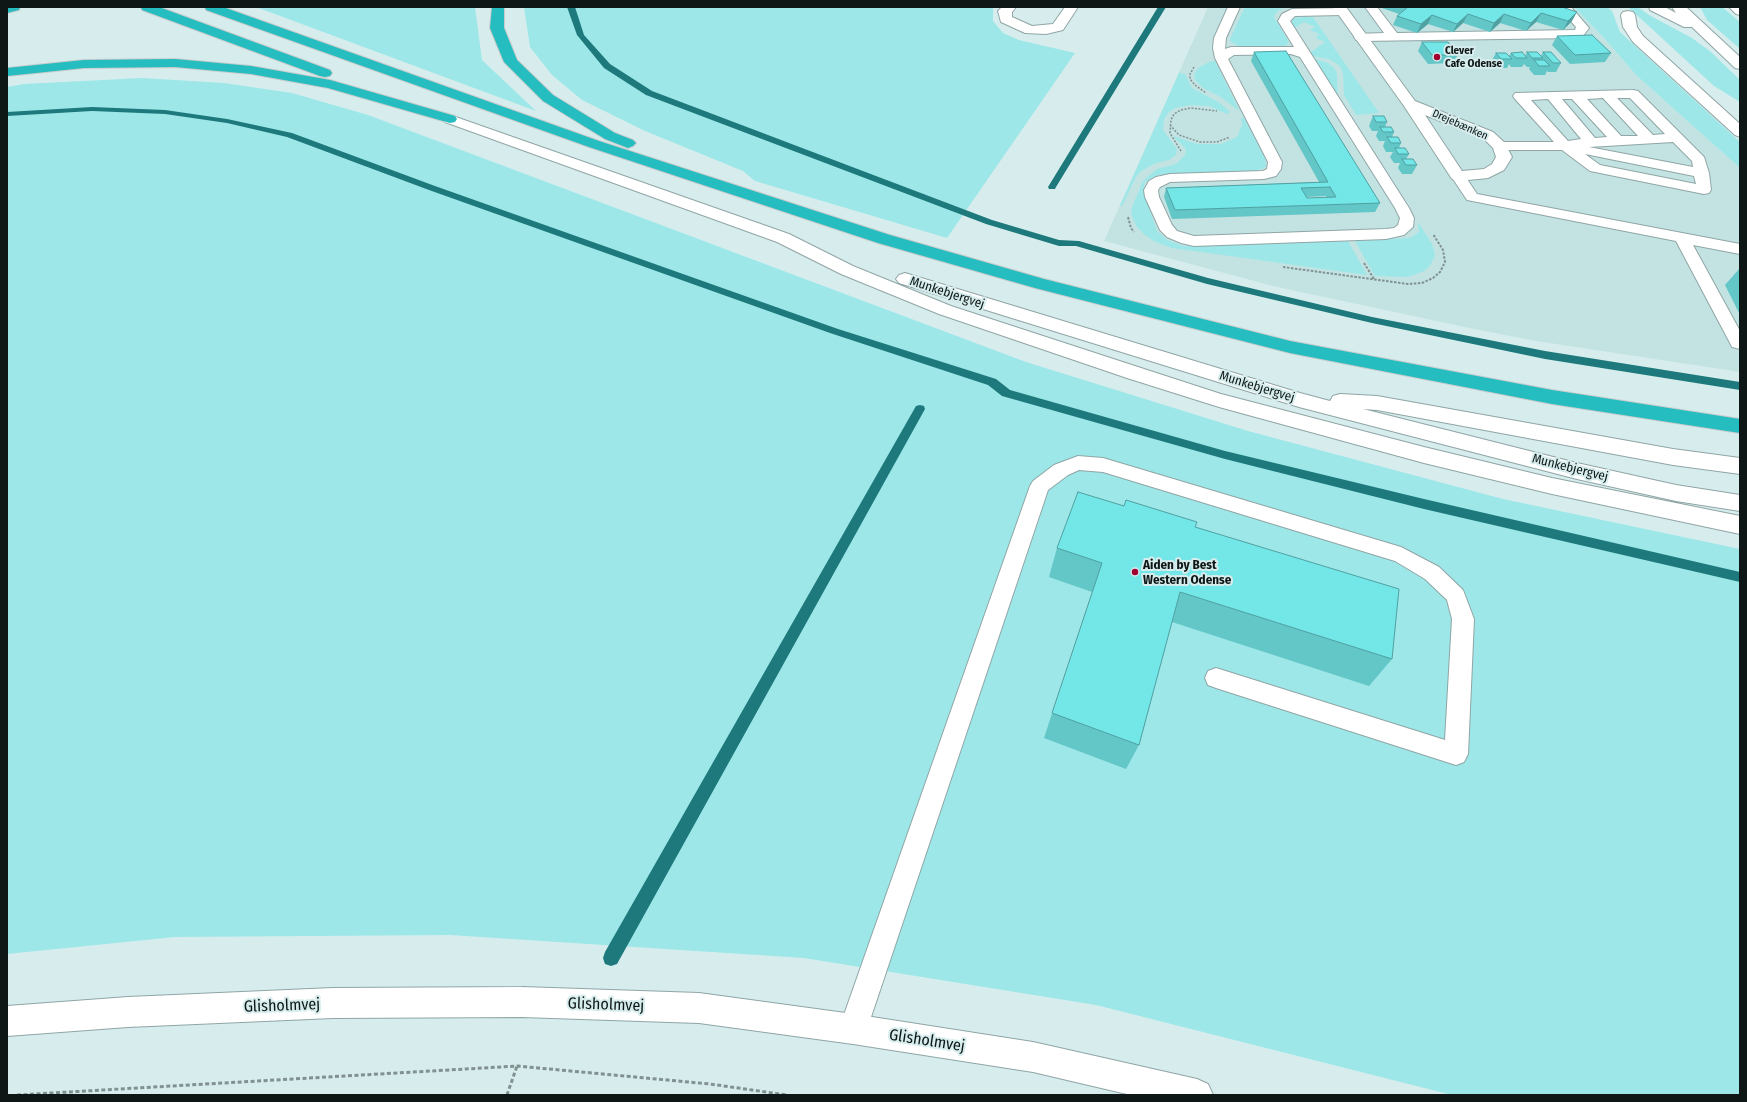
<!DOCTYPE html>
<meta charset="utf-8">
<style>
body{margin:0}
#map{position:relative;width:1747px;height:1102px;overflow:hidden;background:#d7eded;font-family:"Fira Sans Condensed",sans-serif}
canvas{display:block}
.frame{position:absolute;inset:0;border:8px solid #0e1616;pointer-events:none}
</style>
<div id="map">
<canvas width="1747" height="1102"></canvas>
<div class="frame"></div>
</div>
<script>
const ctx = document.querySelector('canvas').getContext('2d');
ctx.lineJoin = 'round';
function fillPath(path, color) { ctx.fillStyle = color; ctx.fill(path, 'evenodd'); }
const poly = rows => new Path2D(rows.map(r => 'M' + r).join(''));
function trace(path, color, width, dash) { ctx.strokeStyle = color; ctx.lineWidth = width; ctx.lineCap = dash ? 'butt' : 'round'; ctx.setLineDash(dash || []); ctx.stroke(path); }
function drawText(font, color, halo, rows, align = 'center') {
  ctx.font = font + ' "Fira Sans Condensed",sans-serif'; ctx.lineWidth = 4; ctx.setLineDash([]); ctx.textBaseline = 'middle'; ctx.strokeStyle = halo; ctx.fillStyle = color; for (const [text, x, y, turn = 0] of rows) {
    ctx.save(); ctx.translate(x, y); ctx.rotate((+turn || 0) * Math.PI / 180); ctx.textAlign = isNaN(turn) ? turn : align; if (halo) ctx.strokeText(text, 0, 0); ctx.fillText(text, 0, 0); ctx.restore();
  }
}
fillPath(poly([
 [1208,7,1574,7,1604,38,1636,75,1740,168,1740,372,1536,341,1474,329,1277,287,1104,241]
]), '#c3e3e3');
fillPath(poly([
 [256,7,475,7,482,60,536,111],
 [524,7,993,7,993,21,1003,33,1019,40,1075,53,947,238,755,181,743,171,645,131,582,100,552,75,530,47],
 [1245,7,1288,7,1280,9,1276,13,1274,17,1289,42,1288,44,1281,48,1240,47,1231,42,1230,39],
 [1574,7,1607,7,1612,11,1620,32,1740,142,1740,168,1636,75,1604,38],
 [1628,7,1638,7,1649,15,1692,38,1711,52,1740,80,1740,102,1714,86],
 [1700,7,1722,7,1740,22,1740,49,1707,20],
 [1303,17,1313,17,1379,113,1356,115,1344,95,1343,73,1340,66,1329,59,1311,56,1310,53,1325,42,1316,38,1319,34,1310,30,1315,27,1304,22,1295,28,1291,23,1294,18],
 [1313,58,1328,63,1335,69,1337,75,1338,98],
 [1215,61,1240,112,1241,112,1219,96,1203,88,1195,80,1194,75,1198,68,1209,62],
 [1179,73,1185,74,1192,88,1220,103,1230,112,1227,114,1209,106,1191,105,1175,108,1169,112,1164,119,1163,130,1177,149,1176,155,1169,160,1156,163,1141,171,1136,177,1122,206,1120,206],
 [142,78,224,83,292,93,368,115,1026,362,1248,431,1503,499,1740,549,1740,1095,1452,1095,1096,1005,804,958,450,935,175,937,7,954,7,87,24,84],
 [1241,118,1244,118,1265,158,1266,166,1264,168,1253,172,1164,175,1158,175,1148,180,1145,182,1143,190,1157,231,1167,240,1183,246,1348,241,1367,275,1172,248,1154,241,1145,235,1137,227,1131,214,1132,207,1143,181,1157,169,1176,164,1185,155,1186,149,1173,136,1197,144,1221,144,1237,137,1242,125],
 [1418,222,1432,244,1434,251,1435,256,1429,267,1424,271,1408,277,1375,276,1355,241,1410,238,1419,232]
]), '#9de7e8');
fillPath(poly([
 [567,7,575,7,584,35,610,64,652,91,992,220,1059,240,1079,241,1208,278,1372,317,1545,351,1740,382,1740,390,1545,359,1372,323,1207,284,1076,246,1059,246,986,224,646,95,604,68,577,35,567,7],
 [1158,7,1166,7,1056,187,1055,189,1049,189,1048,187,1158,7],
 [92,107,165,110,227,119,292,133,435,186,838,329,996,379,1010,390,1225,451,1424,499,1740,572,1740,582,1424,509,1225,459,1002,396,988,385,830,333,429,190,287,137,227,123,165,114,92,111,7,116,7,112,92,107],
 [920,405,924,406,925,409,617,964,611,966,605,964,603,958,605,952,916,406,920,405]
]), '#1d797b');
const service = poly([
 [1228,7,1240,7,1226,38,1225,49,1231,47,1294,47,1278,21,1282,14,1292,9,1346,8,1348,11,1346,14,1342,15,1295,16,1290,21,1409,208,1414,218,1413,227,1404,235,1386,239,1194,246,1181,243,1167,237,1160,230,1145,197,1144,190,1149,181,1156,177,1170,174,1263,171,1267,169,1268,162,1215,58,1213,48,1214,38,1228,7],
 [1291,54,1300,57,1395,208,1400,218,1398,225,1394,228,1386,229,1194,236,1177,231,1172,225,1159,197,1158,190,1160,187,1170,182,1264,179,1276,176,1281,169,1282,162,1228,59,1234,55,1291,54],
 [1365,7,1377,7,1397,33,1575,30,1576,27,1558,7,1571,7,1589,28,1583,36,1574,38,1360,41,1356,40,1354,37,1356,34,1384,33,1365,7],
 [1729,7,1740,7,1740,15,1736,14,1729,7],
 [1633,90,1638,91,1704,157,1709,173,1711,190,1709,193,1704,194,1590,171,1562,150,1500,150,1495,149,1493,146,1495,143,1500,142,1554,142,1515,99,1513,96,1515,93,1633,90],
 [1603,98,1638,136,1621,136,1587,99,1603,98],
 [1617,98,1630,98,1665,134,1653,135,1617,98],
 [1548,99,1581,139,1568,141,1531,100,1548,99],
 [1562,99,1572,99,1607,137,1595,138,1562,99],
 [1673,142,1692,161,1693,167,1589,147,1673,142],
 [1585,154,1694,176,1696,184,1600,165,1585,154],
 [1458,172,1463,173,1477,194,1740,244,1740,254,1693,245,1740,331,1740,349,1732,347,1730,343,1676,241,1467,200,1451,176,1453,173,1458,172],
 [1078,456,1103,458,1401,547,1439,567,1463,590,1474,619,1468,754,1464,762,1456,765,1216,688,1208,685,1205,678,1208,671,1216,668,1445,740,1452,619,1447,600,1425,579,1395,561,1103,472,1079,470,1068,475,1048,490,867,1029,863,1039,853,1043,843,1039,839,1029,1030,486,1033,481,1054,465,1078,456]
]);
const minor = poly([
 [1002,7,1016,7,1012,12,1012,17,1032,26,1053,24,1065,7,1078,7,1063,30,1046,34,1025,33,1001,22,998,11,1002,7],
 [1333,7,1346,7,1415,101,1493,132,1505,143,1512,157,1504,170,1488,178,1458,181,1452,179,1404,106,1333,7],
 [1425,115,1483,138,1493,148,1496,157,1492,164,1484,169,1462,171,1425,115],
 [522,987,699,993,853,1014,1033,1042,1197,1079,1208,1084,1213,1095,1131,1095,1033,1072,853,1044,699,1023,522,1017,333,1018,128,1027,7,1036,7,1006,128,997,333,988,522,987]
]);
const tertiary = poly([
 [1649,7,1665,7,1676,13,1672,7,1686,7,1740,57,1740,69,1735,68,1692,27,1684,27,1650,10,1649,7],
 [1628,11,1633,12,1635,15,1637,27,1643,36,1740,124,1740,137,1735,135,1633,42,1623,27,1621,15,1623,12,1628,11],
 [450,115,789,234,853,266,951,306,1141,368,1221,394,1424,447,1552,478,1740,516,1740,534,1552,494,1424,463,1219,407,1127,378,939,314,841,274,777,242,445,122,443,119,445,116,450,115],
 [905,273,1300,393,1330,401,1333,396,1340,394,1377,396,1673,449,1740,458,1740,474,1673,465,1377,410,1363,409,1577,463,1676,485,1740,495,1740,511,1676,501,1577,479,1299,407,899,283,896,279,899,275,905,273]
]);
const motorway = poly([
 [7,7,20,7,19,10,7,13,7,7],
 [141,7,159,7,330,70,332,73,330,76,325,77,320,76,142,10,141,7],
 [205,7,223,7,599,141,890,235,1044,279,1290,341,1552,390,1740,419,1740,433,1552,404,1290,353,1035,288,878,243,589,147,206,10,205,7],
 [492,7,504,7,504,28,517,60,553,95,615,133,633,140,636,143,633,146,628,148,605,139,543,101,504,62,490,28,492,7],
 [175,59,251,66,330,80,455,116,457,119,455,122,450,123,328,88,251,74,175,67,84,68,7,76,7,68,84,60,175,59]
]);
trace(service, '#90a5a5', 2);
trace(minor, '#90a5a5', 2);
trace(tertiary, '#90a5a5', 2);
trace(motorway, '#cacccc', 2);
trace(poly([
 [1194,67,1190,74,1190,79,1195,85,1206,93],
 [1170,125,1179,135,1200,142,1217,142,1230,137],
 [1181,151,1170,133,1171,120,1174,114,1181,110,1191,108,1217,111]
]), '#819191', 1.5, [2, 1.5]);
trace(poly([
 [1128,217,1131,228,1134,232],
 [1364,263,1374,279],
 [1283,267,1408,284,1422,283,1433,278,1440,272,1445,262,1443,250,1433,234]
]), '#819191', 2, [2.5, 1.5]);
trace(poly([
 [17,1095,517,1066,710,1084,787,1095],
 [507,1095,517,1066]
]), '#819191', 3, [4, 2.5]);
fillPath(service, '#fff');
fillPath(minor, '#fff');
fillPath(tertiary, '#fff');
fillPath(motorway, '#26bdc0');
fillPath(poly([
 [1379,7,1562,7,1572,21,1563,30,1536,22,1526,31,1500,23,1490,32,1463,23,1453,32,1428,24,1417,33,1393,25,1397,16,1399,14],
 [1557,36,1611,53,1605,62,1570,64,1552,45],
 [1422,42,1458,55,1453,63,1428,64,1418,51],
 [1254,52,1380,203,1375,212,1172,219,1164,197,1166,188,1319,182,1251,61],
 [1326,196,1327,198,1307,198,1306,197],
 [1527,52,1541,56,1543,52,1561,63,1556,72,1548,72,1547,71,1545,75,1534,75,1529,69,1530,67,1527,67,1524,64,1522,67,1511,67,1509,64,1507,68,1496,68,1491,62,1496,53,1509,56,1511,53,1525,56],
 [1373,116,1387,122,1385,127,1394,132,1392,137,1401,143,1399,148,1409,154,1406,159,1417,165,1412,174,1402,174,1398,168,1400,163,1394,163,1390,157,1393,152,1386,152,1383,146,1385,141,1379,141,1376,136,1378,131,1372,131,1369,126],
 [1740,268,1740,315,1725,285],
 [1195,527,1392,659,1369,686,1172,622,1139,745,1126,769,1044,738,1092,592,1049,577,1057,548]
]), '#63c6c7');
fillPath(poly([
 [1577,12,1572,21,1563,30,1568,21],
 [1541,13,1536,22,1526,31,1531,23],
 [1468,14,1463,23,1453,32,1457,24],
 [1504,14,1500,23,1490,32,1494,23],
 [1432,15,1428,24,1417,33,1421,24]
]), '#50a1a2');
const building = poly([
 [1408,7,1562,7,1577,12,1568,21,1541,13,1531,23,1504,14,1494,23,1468,14,1457,24,1432,15,1421,24,1397,16,1408,7],
 [1592,35,1611,53,1575,55,1557,36,1592,35],
 [1422,42,1448,42,1458,55,1432,55,1422,42],
 [1286,51,1380,203,1175,210,1166,188,1328,182,1254,52,1286,51],
 [1330,187,1336,197,1307,198,1301,188,1330,187],
 [1522,52,1527,58,1516,58,1511,53,1522,52],
 [1527,52,1537,52,1543,58,1532,58,1527,52],
 [1543,52,1551,52,1561,63,1553,63,1543,52],
 [1496,53,1506,53,1512,59,1501,59,1496,53],
 [1534,60,1544,60,1550,66,1539,66,1534,60],
 [1373,116,1384,116,1387,122,1376,122,1373,116],
 [1380,127,1391,127,1394,132,1383,132,1380,127],
 [1387,137,1398,137,1401,143,1391,143,1387,137],
 [1395,148,1405,148,1409,154,1398,154,1395,148],
 [1402,159,1413,159,1417,165,1406,165,1402,159],
 [1078,492,1124,506,1126,500,1197,522,1195,527,1399,589,1392,659,1180,592,1139,745,1052,713,1102,563,1057,548,1078,492]
]);
fillPath(building, '#73e6e7');
trace(building, '#50a1a2', 1);
for (const [x, y, r, color] of [
 [1437,57,4,"#a10130"],
 [1135,572,4,"#a10130"]
]) { const dot = new Path2D(); dot.arc(x, y, r, 0, 2 * Math.PI); ctx.fillStyle = color; ctx.fill(dot); trace(dot, '#d7eded', 1.5); }
drawText('bold 11px', '#0e1616', '#d7eded', [
 ["Clever",1445,51],
 ["Cafe Odense",1445,64]
], 'left');
drawText('11px', '#0e1616', '#d7eded', [
 ["Drejebænken",1460,125,24]
]);
drawText('13px', '#0e1616', '#d7eded', [
 ["Munkebjergvej",947,293,18],
 ["Munkebjergvej",1257,387,17],
 ["Munkebjergvej",1570,468,14]
]);
drawText('bold 13px', '#0e1616', '#d7eded', [
 ["Aiden by Best",1143,565],
 ["Western Odense",1143,580]
], 'left');
drawText('16px', '#0e1616', '#d7eded', [
 ["Glisholmvej",606,1005,2],
 ["Glisholmvej",282,1006,-2],
 ["Glisholmvej",927,1041,9]
]);
</script>
